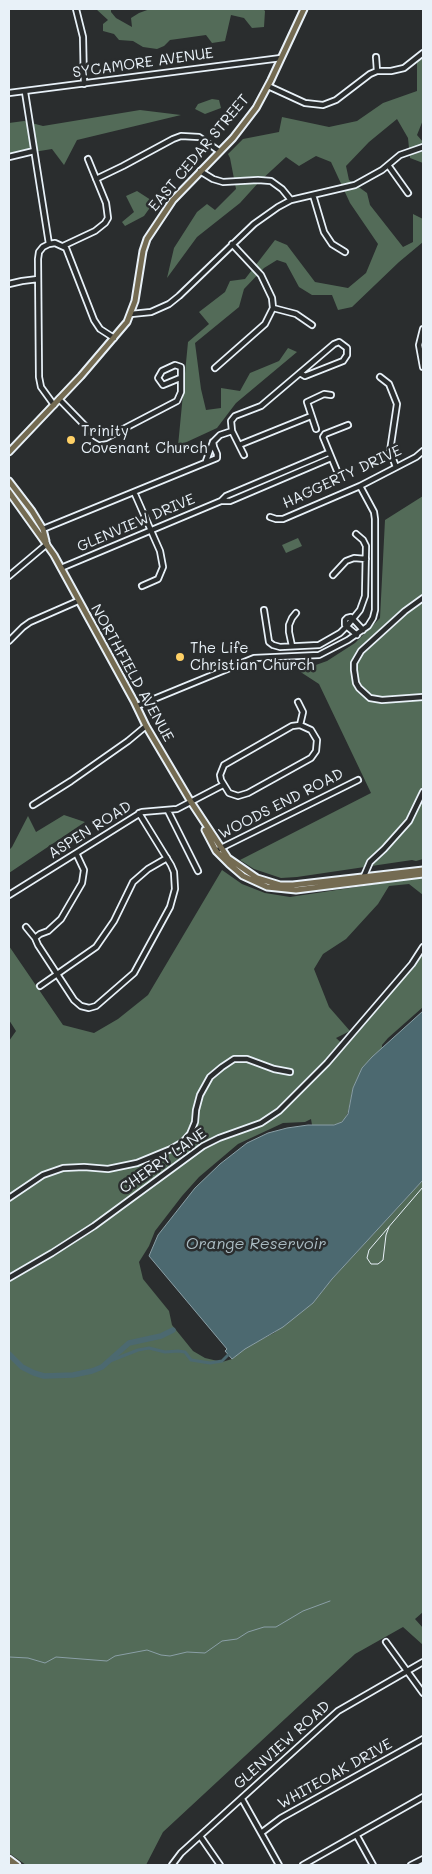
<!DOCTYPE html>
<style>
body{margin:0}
#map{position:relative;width:432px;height:1874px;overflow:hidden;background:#2a2d2e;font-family:Mali,sans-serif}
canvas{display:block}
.frame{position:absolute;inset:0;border:10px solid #e8f1f8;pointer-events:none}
</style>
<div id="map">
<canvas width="432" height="1874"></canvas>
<div class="frame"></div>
</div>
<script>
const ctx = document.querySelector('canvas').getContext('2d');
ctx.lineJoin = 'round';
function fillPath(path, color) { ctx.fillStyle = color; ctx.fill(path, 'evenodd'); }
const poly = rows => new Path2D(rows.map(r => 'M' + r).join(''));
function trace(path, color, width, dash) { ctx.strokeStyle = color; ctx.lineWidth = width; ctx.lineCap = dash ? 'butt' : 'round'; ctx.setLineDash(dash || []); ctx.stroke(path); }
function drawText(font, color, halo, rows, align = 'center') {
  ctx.font = font + ' Mali,sans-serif'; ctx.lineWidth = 5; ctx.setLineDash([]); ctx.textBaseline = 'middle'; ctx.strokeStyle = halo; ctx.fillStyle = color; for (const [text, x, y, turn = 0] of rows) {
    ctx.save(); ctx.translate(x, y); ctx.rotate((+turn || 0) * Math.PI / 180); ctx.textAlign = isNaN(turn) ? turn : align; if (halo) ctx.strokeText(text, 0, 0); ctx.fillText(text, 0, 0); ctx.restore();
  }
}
fillPath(poly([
 [96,9,111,9,111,12,116,18,132,27,131,18,139,13,150,9,263,9,265,11,264,27,252,28,244,18,231,15,225,41,212,43,206,35,170,40,164,46,157,49,143,47,133,41,119,40,114,34,103,31,103,24,108,20],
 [423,57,423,120,417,135,423,142,423,163,410,158,408,138,397,119,369,142,346,166,349,180,367,193,370,205,403,247,413,242,413,214,423,219,423,242,399,262,352,307,338,310,332,295,312,295,299,287,286,263,277,260,264,268,244,289,239,307,195,343,201,389,206,410,221,408,221,388,240,391,250,373,279,361,288,348,297,352,236,403,217,428,178,446,188,342,209,324,199,312,225,292,230,281,245,279,275,240,287,245,315,282,348,288,366,273,378,244,350,203,331,162,316,156,299,166,286,157,259,182,240,203,197,237,167,278,174,248,197,212,207,204,215,210,236,189,230,158,228,154,243,139,279,132,282,117,329,127,357,121,383,103,417,91,417,62],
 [212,99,219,100,221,108,205,114,195,109,198,104],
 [140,110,181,115,77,140,64,165,52,149,9,156,9,123,24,121,43,126],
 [137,191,154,202,144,216,125,226,122,222,134,212,126,196],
 [423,496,423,859,416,861,412,860,297,877,281,878,254,869,240,860,371,793,319,684,299,671,327,661,355,643,380,618,385,520],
 [298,538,302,546,286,553,282,545],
 [64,815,85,822,9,873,9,850,12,847,28,816,36,832],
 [222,870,242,884,265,893,290,897,423,877,423,895,409,884,389,886,378,904,346,939,323,954,314,969,329,1007,350,1031,336,1038,345,1046,423,953,423,1007,388,1038,382,1045,382,1048,362,1068,353,1088,348,1112,345,1119,340,1123,333,1125,312,1125,311,1119,305,1122,283,1123,238,1144,199,1177,182,1196,155,1231,149,1246,139,1262,143,1279,169,1311,172,1325,193,1351,205,1358,222,1362,232,1359,245,1348,274,1333,313,1303,332,1279,423,1180,423,1612,415,1619,423,1628,423,1645,403,1627,355,1654,163,1832,146,1865,26,1865,9,1853,9,1041,16,1031,9,1020,9,946,63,1025,94,1033,118,1019,148,995]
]), '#536b58');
const water = poly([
 [423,1011,423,1180,332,1279,313,1303,283,1327,245,1349,232,1359,225,1351,227,1349,149,1256,158,1235,195,1188,220,1164,247,1143,268,1133,287,1128,308,1125,334,1125,342,1122,348,1114,353,1088,362,1068,372,1057,423,1011]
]);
fillPath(water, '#4c6970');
trace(water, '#8a9fa6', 1);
trace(poly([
 [9,1657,28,1658,45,1663,56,1657,107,1661,115,1656,147,1650,161,1655,170,1656,187,1652,205,1653,222,1641,237,1639,248,1632,264,1627,276,1627,303,1611,330,1601]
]), '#8a9fa6', 1);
trace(poly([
 [110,1361,138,1350,149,1348,165,1352,178,1351,185,1352,191,1360,210,1363,222,1361,228,1355]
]), '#4c6970', 3);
trace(poly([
 [9,1354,22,1367,34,1373,44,1376,73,1375,92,1371,102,1367,129,1343,161,1336,173,1330]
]), '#4c6970', 5.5);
const minor = poly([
 [76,9,83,37,84,84],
 [376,57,377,71],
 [268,86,305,103,323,105,336,100,370,74,377,71,391,71,404,68,423,53],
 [25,92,49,244],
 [9,93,281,58],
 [9,157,34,151],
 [388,165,408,193],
 [200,171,213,179,223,182,258,180,271,181,282,189,291,200],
 [96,179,123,166,173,139,181,136,199,137,219,151],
 [313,195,324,232,332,244,345,252],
 [63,246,95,231,105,223,108,218,106,203,88,159],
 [9,284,22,281,38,279],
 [273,308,296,314,312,325],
 [131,314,151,312,169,304,179,296,254,224,278,207,291,200,355,185,382,170,400,155,423,147],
 [423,329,419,345,423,367],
 [215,368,265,324,273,308,272,298,261,275,232,244],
 [380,377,389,384,397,404,390,451,396,467],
 [59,399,95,436,100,439,106,438,177,401,181,392,181,367,175,365,162,371,158,378,163,385,180,378],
 [54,405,41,387,39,377,38,259,39,252,43,247,49,244,55,243,66,248,94,320,100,329,114,338],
 [316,429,307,402,324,394,331,395],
 [232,431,231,421,235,416,261,406,334,344,339,342,347,348,347,355,343,361,305,376,300,373],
 [239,445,244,455],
 [206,461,213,442,220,435,232,431,239,445,311,416],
 [337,471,323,437,325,434,348,425],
 [134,492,160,551,163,567,158,579,142,586],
 [221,501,230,501,331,458],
 [270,517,276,519,283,519,360,486,416,457,423,451],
 [43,529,217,458,217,454,214,447,213,442],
 [61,568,221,501,226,496,328,453],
 [333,575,346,561,354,558,366,559],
 [9,576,47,544],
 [423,598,405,611,361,651,354,663,354,670,356,683,359,688,370,698,382,700,423,697],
 [264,610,269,642,273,645,280,647,319,645,340,633,347,626,360,610,365,596,366,546,363,540,356,534],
 [357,635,345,625,345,620,347,618,351,617,363,630],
 [9,641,23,627,30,622,78,601],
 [292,646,289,632,289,625,292,618,296,613],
 [298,702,303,712,300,725],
 [137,706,254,658,319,655,348,640,368,626,373,618,375,610,375,519,374,512,360,486],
 [300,725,311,730,317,740,316,751,311,758,248,793,238,796,229,793,221,780,220,775,224,765,292,726,300,725],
 [33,805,71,781,128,741,146,726],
 [168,811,198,871],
 [219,849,358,780],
 [364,876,370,862,384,849,409,821,423,792],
 [9,895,142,812,177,809,223,785],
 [26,927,35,938,38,945,74,1000,81,1006,89,1008,96,1006,134,973,170,907,175,889,174,872,171,865,139,813],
 [35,938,40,934,48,931,61,919,82,883,84,870,76,853],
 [40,986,96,947,114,921,133,882,148,869,167,858],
 [9,1198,43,1175,63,1168,84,1167,108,1169,137,1163,171,1149,183,1142,190,1134,195,1122,196,1110,200,1095,210,1077,222,1067,234,1059,247,1059,274,1069,290,1072],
 [9,1278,52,1253,94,1226,203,1146,219,1138,261,1123,279,1111,327,1063,412,964,423,947],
 [386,1642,423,1693],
 [242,1799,279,1865],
 [261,1833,281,1818,423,1739],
 [200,1836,220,1865],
 [357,1836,373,1865],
 [172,1865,181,1853,338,1711,423,1662],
 [303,1865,423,1797],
 [411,1865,423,1859]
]);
const major = poly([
 [9,452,81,376,127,322,135,301,143,251,147,239,173,200,233,138,256,108,271,80,304,9],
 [9,481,32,511,43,529,46,541],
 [9,492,54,555,134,701,146,726,191,802,228,858,257,878,280,885,293,885,423,870],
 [205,830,216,851,229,864,243,876,267,887,296,890,423,874],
 [9,1859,17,1865],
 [9,1865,10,1865]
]);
trace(minor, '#e8f1f8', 8);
trace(major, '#e8f1f8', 9);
trace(minor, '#2a2d2e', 4.5);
trace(major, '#746b52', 5);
trace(poly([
 [389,1227,386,1235,383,1260,378,1264,371,1264,367,1258,369,1250,423,1187]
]), '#e8f1f8', 1);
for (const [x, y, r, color] of [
 [71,440,5,"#ffd166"],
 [180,657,5,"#ffd166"]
]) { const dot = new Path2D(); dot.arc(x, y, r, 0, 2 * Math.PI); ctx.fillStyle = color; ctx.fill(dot); trace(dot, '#2a2d2e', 2); }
drawText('15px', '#e8f1f8', '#2a2d2e', [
 ["SYCAMORE AVENUE",143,63,-8],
 ["EAST CEDAR STREET",199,153,-50],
 ["HAGGERTY DRIVE",342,477,-25],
 ["GLENVIEW DRIVE",136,523,-23],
 ["NORTHFIELD AVENUE",132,673,61],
 ["WOODS END ROAD",281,804,-27],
 ["ASPEN ROAD",90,830,-32],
 ["CHERRY LANE",163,1161,-35],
 ["GLENVIEW ROAD",282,1745,-42],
 ["WHITEOAK DRIVE",335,1774,-29]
]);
drawText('15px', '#e8f1f8', '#2a2d2e', [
 ["Trinity",81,431],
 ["Covenant Church",81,448],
 ["The Life",190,648],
 ["Christian Church",190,665]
], 'left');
drawText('italic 16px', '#aabbc2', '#2a2d2e', [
 ["Orange Reservoir",256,1244]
]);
</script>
